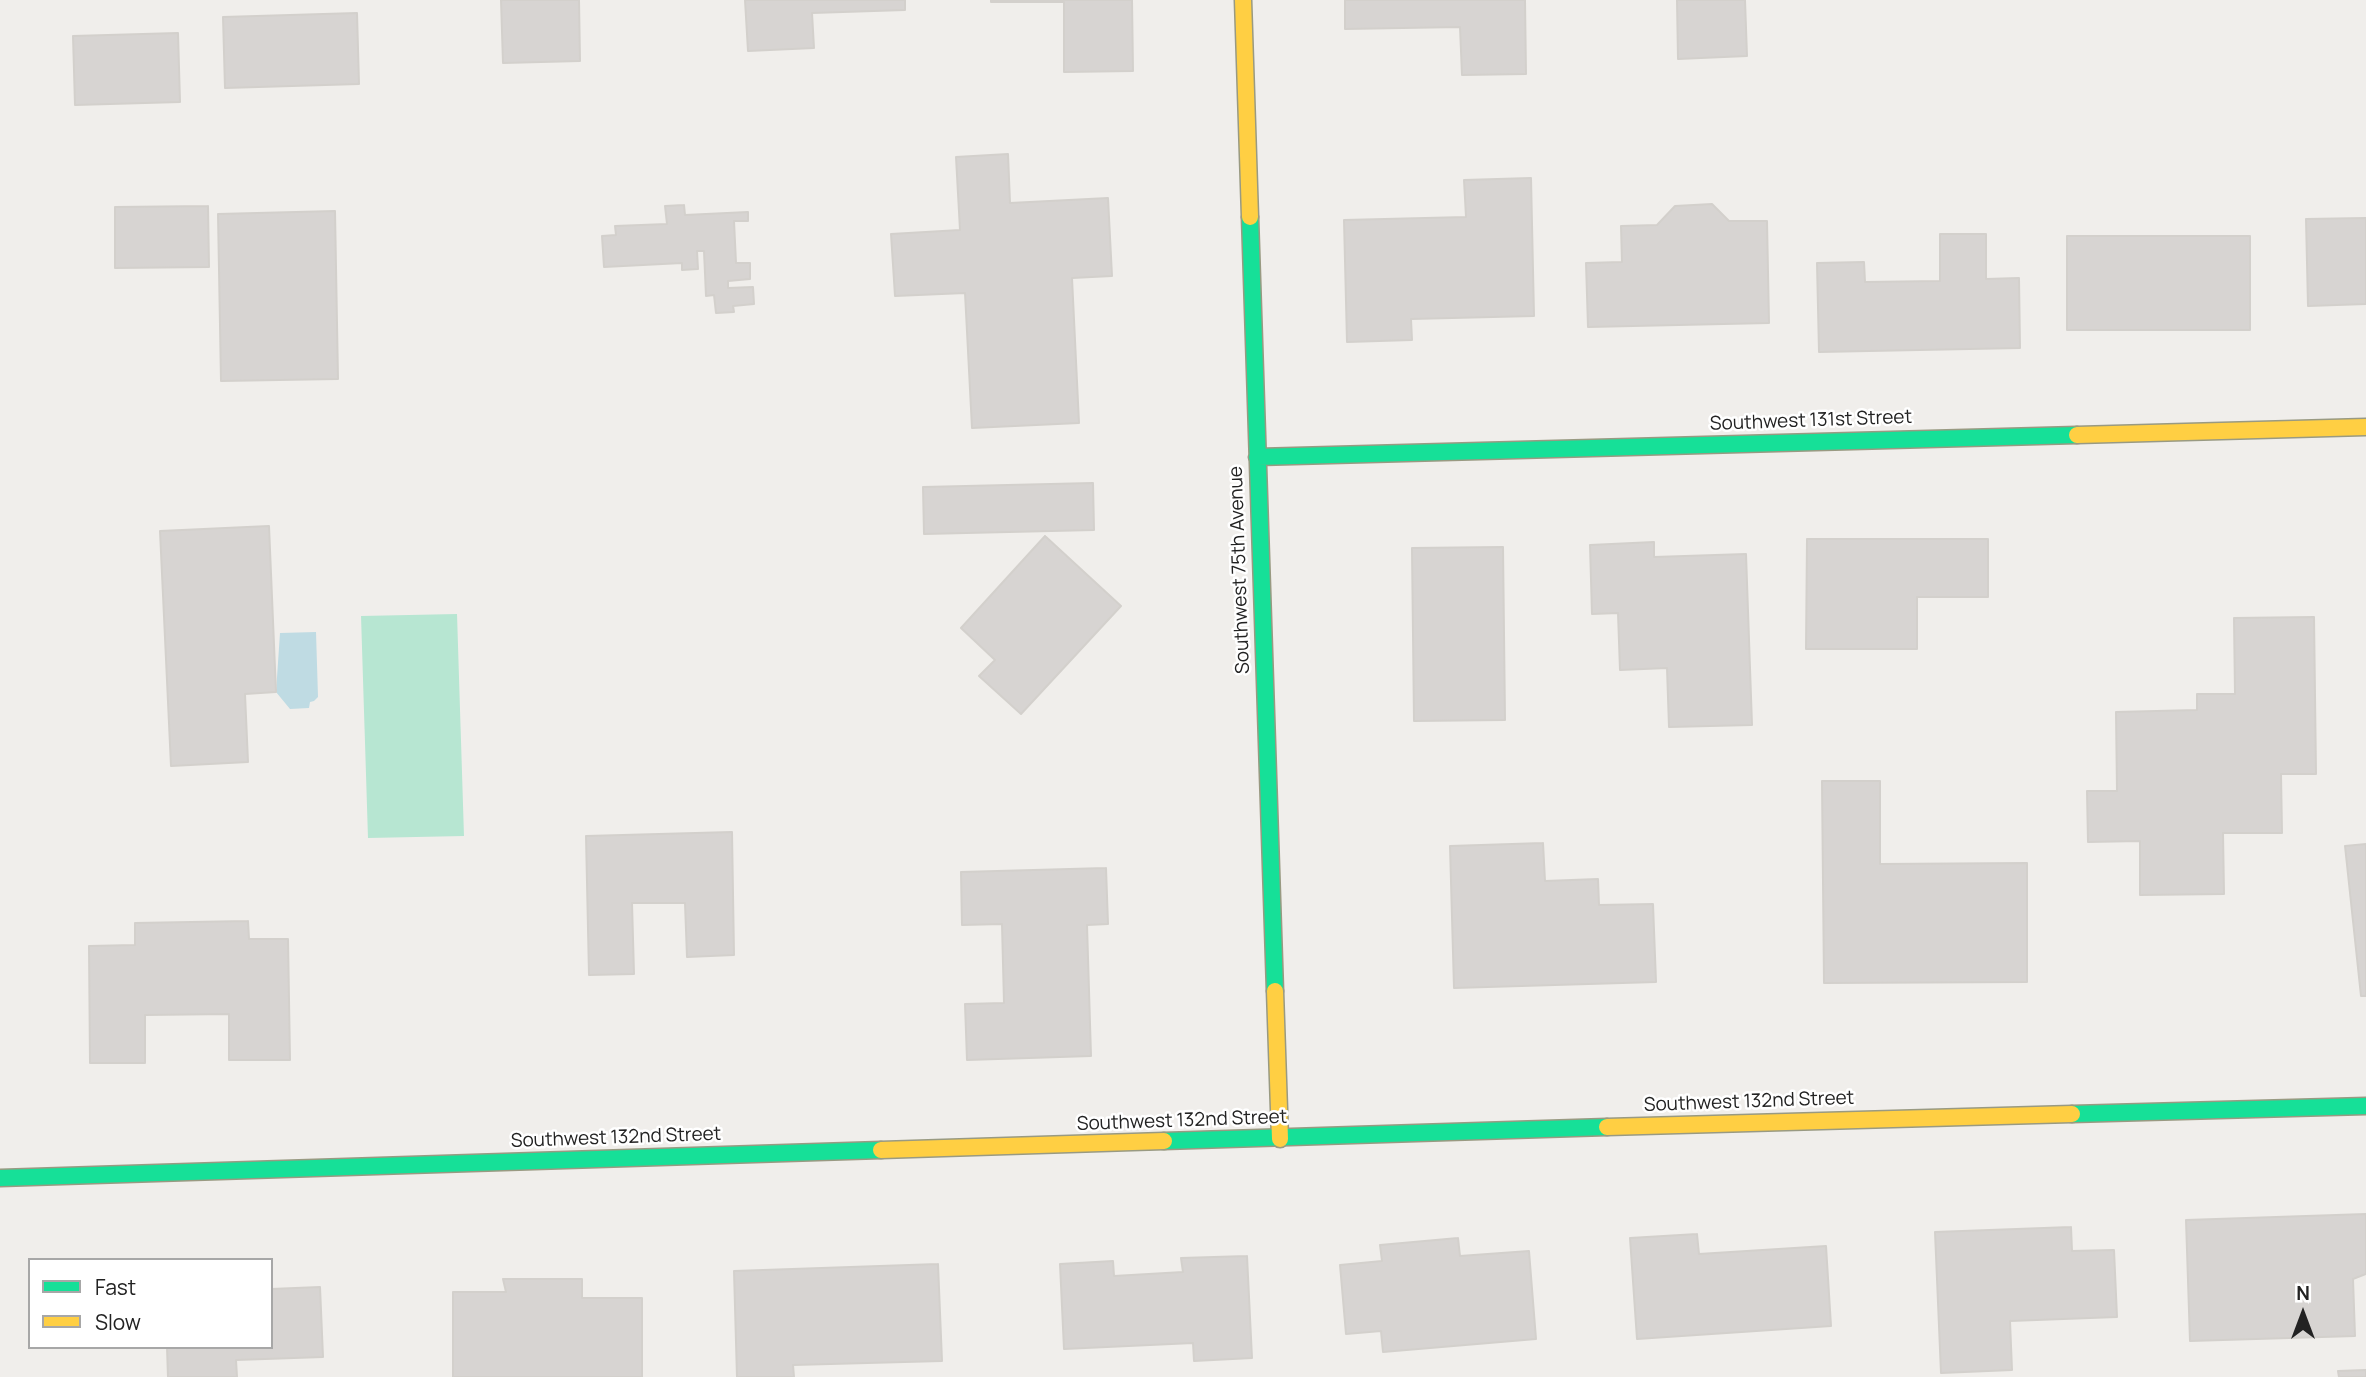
<!DOCTYPE html>
<style>
body{margin:0}
#map{position:relative;width:2366px;height:1377px;overflow:hidden;background:#f0eeeb;font-family:Manrope,sans-serif}
canvas{display:block}
.legend{position:absolute;left:28px;top:1258px;width:245px;height:91px;box-sizing:border-box;background:#fff;border:2px solid #a7a7a7;margin:0;padding:9px 12px;list-style:none;font-size:21px;color:#222}
.legend li{display:flex;align-items:center;gap:14px;height:35px}
.legend b{width:35px;border:2px solid #a7a7a7}
.north{position:absolute;left:2268px;top:1279px;width:70px;height:70px;-webkit-text-stroke:5px #fff;paint-order:stroke;rotate:0deg;font-size:19px;font-weight:700;line-height:28px;text-align:center;color:#222}
.north::after{content:'';display:block;margin:auto;width:24px;height:32px;background:#222;clip-path:polygon(50% 0,100% 100%,50% 72%,0 100%)}
</style>
<div id="map">
<canvas width="2366" height="1377"></canvas>
<ul class="legend">
<li><b style="height:9px;background:#16e098"></b>Fast</li>
<li><b style="height:9px;background:#ffcf43"></b>Slow</li>
</ul>
<div class="north">N</div>
</div>
<script>
const ctx = document.querySelector('canvas').getContext('2d');
ctx.lineJoin = 'round';
function fillPath(path, color) { ctx.fillStyle = color; ctx.fill(path, 'evenodd'); }
const poly = rows => new Path2D(rows.map(r => 'M' + r).join(''));
function trace(path, color, width, dash) { ctx.strokeStyle = color; ctx.lineWidth = width; ctx.lineCap = dash ? 'butt' : 'round'; ctx.setLineDash(dash || []); ctx.stroke(path); }
function drawText(font, color, halo, rows, align = 'center') {
  ctx.font = font + ' Manrope,sans-serif'; ctx.lineWidth = 5; ctx.setLineDash([]); ctx.textBaseline = 'middle'; ctx.strokeStyle = halo; ctx.fillStyle = color; for (const [text, x, y, turn = 0] of rows) {
    ctx.save(); ctx.translate(x, y); ctx.rotate((+turn || 0) * Math.PI / 180); ctx.textAlign = isNaN(turn) ? turn : align; if (halo) ctx.strokeText(text, 0, 0); ctx.fillText(text, 0, 0); ctx.restore();
  }
}
fillPath(poly([
 [457,614,464,836,368,838,361,616]
]), '#b7e6d2');
fillPath(poly([
 [316,632,318,697,314,701,310,702,309,708,290,709,276,692,280,633]
]), '#bfdbe3');
const building = poly([
 [501,0,579,0,580,61,503,63,501,0],
 [745,0,905,0,905,10,812,13,814,48,748,51,745,0],
 [991,0,1132,0,1133,71,1064,72,1064,2,991,2,991,0],
 [1345,0,1525,0,1526,74,1462,75,1460,27,1345,29,1345,0],
 [1677,0,1745,0,1747,56,1678,59,1677,0],
 [357,13,359,84,225,88,223,17,357,13],
 [178,33,180,102,75,105,73,36,178,33],
 [1008,154,1010,203,1108,198,1112,276,1072,278,1079,423,972,428,965,293,895,296,891,234,960,230,956,157,1008,154],
 [1531,178,1534,316,1411,319,1412,340,1347,342,1344,220,1466,217,1464,180,1531,178],
 [1712,204,1729,221,1767,221,1769,323,1588,327,1586,263,1622,262,1621,226,1657,225,1675,206,1712,204],
 [684,205,685,215,748,212,748,221,734,221,736,263,750,263,750,279,728,281,728,288,753,287,754,304,733,306,734,312,716,313,714,295,706,296,704,251,697,251,698,269,682,270,682,263,604,267,602,236,616,235,615,226,667,224,665,206,684,205],
 [208,206,209,267,115,268,115,207,208,206],
 [335,211,338,379,221,381,218,214,335,211],
 [2366,218,2366,304,2308,306,2306,219,2366,218],
 [1940,234,1986,234,1986,279,2019,278,2020,348,1819,352,1817,263,1864,262,1865,282,1940,281,1940,234],
 [2067,236,2250,236,2250,330,2067,330,2067,236],
 [1093,483,1094,530,924,534,923,487,1093,483],
 [269,526,276,692,245,694,248,762,171,766,160,531,269,526],
 [1045,536,1121,606,1021,714,979,676,995,660,961,628,1045,536],
 [1807,539,1988,539,1988,597,1917,597,1917,649,1806,649,1807,539],
 [1654,542,1654,557,1746,554,1752,725,1669,727,1667,668,1620,670,1618,613,1592,614,1590,545,1654,542],
 [1503,547,1505,720,1414,721,1412,548,1503,547],
 [2314,617,2316,774,2281,774,2282,833,2223,833,2224,894,2140,895,2140,841,2088,842,2087,791,2117,791,2116,712,2197,710,2197,694,2235,694,2234,618,2314,617],
 [1822,781,1880,781,1880,864,2027,863,2027,982,1824,983,1822,781],
 [732,832,734,955,687,957,685,903,632,903,634,974,589,975,586,836,732,832],
 [1543,843,1545,881,1598,879,1599,905,1653,904,1656,982,1454,988,1450,846,1543,843],
 [2366,844,2366,996,2361,996,2345,846,2366,844],
 [1106,868,1108,924,1087,925,1091,1056,967,1060,965,1004,1004,1003,1002,924,962,925,961,872,1106,868],
 [248,921,249,939,288,939,290,1060,229,1060,229,1014,145,1015,145,1063,90,1063,89,946,135,945,135,923,248,921],
 [2366,1214,2366,1274,2353,1279,2355,1336,2190,1341,2186,1220,2366,1214],
 [2071,1227,2072,1251,2114,1250,2117,1317,2010,1321,2012,1370,1941,1373,1935,1232,2071,1227],
 [1697,1234,1699,1254,1826,1246,1831,1326,1637,1339,1630,1238,1697,1234],
 [1458,1238,1460,1256,1529,1251,1536,1339,1383,1352,1381,1331,1346,1334,1340,1265,1382,1261,1380,1245,1458,1238],
 [1247,1256,1252,1358,1194,1361,1193,1343,1064,1349,1060,1264,1113,1261,1114,1276,1183,1272,1181,1258,1247,1256],
 [938,1264,942,1361,793,1365,794,1377,737,1377,734,1271,938,1264],
 [503,1279,582,1279,582,1298,642,1298,642,1377,453,1377,453,1292,506,1292,503,1279],
 [320,1287,323,1357,236,1360,237,1377,168,1377,167,1347,271,1347,271,1289,320,1287],
 [2366,1370,2366,1377,2339,1377,2338,1371,2366,1370]
]);
fillPath(building, '#d7d4d2');
trace(building, '#d3d0cc', 2);
const fast = poly([
 [1250,217,1275,991],
 [1257,457,2077,435],
 [2072,1114,2366,1106],
 [1164,1141,1607,1127],
 [0,1178,881,1150]
]);
const slow = poly([
 [1243,0,1250,217],
 [2077,435,2366,427],
 [1275,991,1280,1139],
 [1607,1127,2072,1114],
 [881,1150,1164,1141]
]);
trace(fast, '#999a82', 19);
trace(slow, '#999a82', 19);
trace(fast, '#16e098', 16);
trace(slow, '#ffcf43', 16);
drawText('19px', '#222', '#fff', [
 ["Southwest 131st Street",1811,421,-2],
 ["Southwest 75th Avenue",1240,570,-92],
 ["Southwest 132nd Street",1749,1102,-2],
 ["Southwest 132nd Street",1182,1121,-2],
 ["Southwest 132nd Street",616,1138,-2]
]);
</script>
